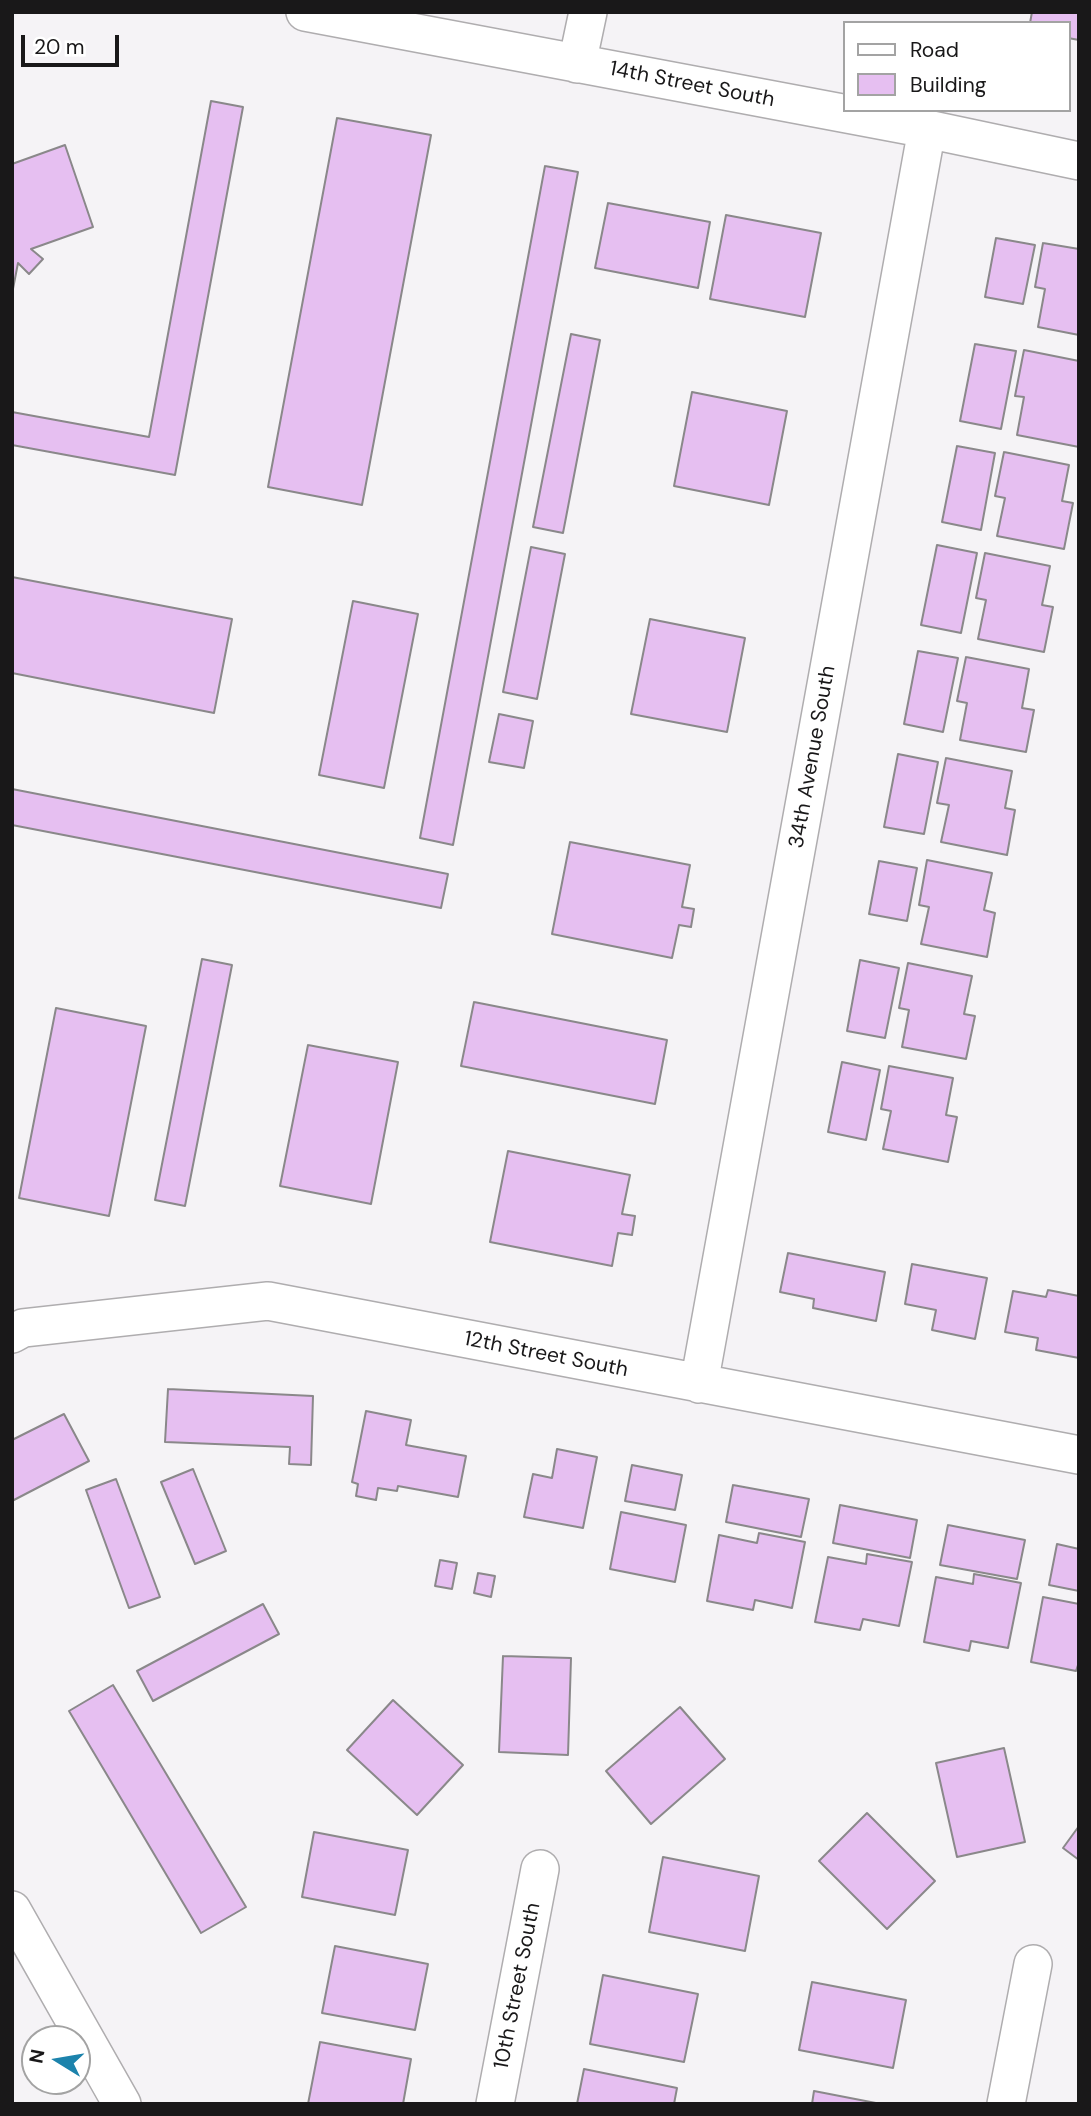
<!DOCTYPE html>
<style>
body{margin:0}
#map{position:relative;width:1091px;height:2116px;overflow:hidden;background:#f5f3f6;font-family:"DM Sans",sans-serif}
canvas{display:block}
.frame{position:absolute;inset:0;border:14px solid #191819;pointer-events:none}
.legend{position:absolute;left:843px;top:21px;width:228px;height:91px;box-sizing:border-box;background:#fff;border:2px solid #a3a3a3;margin:0;padding:9px 12px;list-style:none;font-size:21px;color:#191819}
.legend li{display:flex;align-items:center;gap:14px;height:35px}
.legend b{width:35px;border:2px solid #a3a3a3}
.north{position:absolute;left:21px;top:2025px;width:70px;height:70px;box-sizing:border-box;background:#fff;border:2px solid #a3a3a3;border-radius:50%;rotate:281deg;font-size:19px;font-weight:700;line-height:28px;text-align:center;color:#191819}
.north::after{content:'';display:block;margin:auto;width:24px;height:32px;background:#1c83ac;clip-path:polygon(50% 0,100% 100%,50% 72%,0 100%)}
.scale{position:absolute;left:21px;top:35px;width:98px;height:32px;box-sizing:border-box;border:4px solid #191819;border-top:0;padding-left:9px;font-size:21px;line-height:24px;white-space:nowrap;color:#191819;-webkit-text-stroke:5px #fff;paint-order:stroke}
</style>
<div id="map">
<canvas width="1091" height="2116"></canvas>
<div class="frame"></div>
<ul class="legend">
<li><b style="height:9px;background:#fff"></b>Road</li>
<li><b style="height:19px;background:#e6bff1"></b>Building</li>
</ul>
<div class="north">N</div>
<div class="scale">20 m</div>
</div>
<script>
const ctx = document.querySelector('canvas').getContext('2d');
ctx.lineJoin = 'round';
function fillPath(path, color) { ctx.fillStyle = color; ctx.fill(path, 'evenodd'); }
const poly = rows => new Path2D(rows.map(r => 'M' + r).join(''));
function trace(path, color, width, dash) { ctx.strokeStyle = color; ctx.lineWidth = width; ctx.lineCap = dash ? 'butt' : 'round'; ctx.setLineDash(dash || []); ctx.stroke(path); }
function drawText(font, color, halo, rows, align = 'center') {
  ctx.font = font + ' "DM Sans",sans-serif'; ctx.lineWidth = 5; ctx.setLineDash([]); ctx.textBaseline = 'middle'; ctx.strokeStyle = halo; ctx.fillStyle = color; for (const [text, x, y, turn = 0] of rows) {
    ctx.save(); ctx.translate(x, y); ctx.rotate((+turn || 0) * Math.PI / 180); ctx.textAlign = isNaN(turn) ? turn : align; if (halo) ctx.strokeText(text, 0, 0); ctx.fillText(text, 0, 0); ctx.restore();
  }
}
const building = poly([
 [1032,12,1079,12,1079,40,1068,38,1068,23,1030,23,1032,12],
 [211,101,243,107,175,475,12,445,12,412,149,437,211,101],
 [337,118,431,135,362,505,268,487,337,118],
 [65,145,93,227,31,249,43,259,29,274,18,263,12,294,12,164,65,145],
 [545,166,578,172,453,845,420,838,545,166],
 [608,203,710,222,698,288,595,268,608,203],
 [726,215,821,233,805,317,710,299,726,215],
 [996,238,1035,245,1023,304,985,297,996,238],
 [1043,243,1079,249,1079,335,1038,327,1045,289,1035,287,1043,243],
 [571,334,600,340,563,533,533,527,571,334],
 [975,344,1016,351,1001,429,960,421,975,344],
 [1024,350,1079,361,1079,447,1017,435,1024,397,1015,396,1024,350],
 [692,392,787,411,769,505,674,486,692,392],
 [957,446,995,453,981,530,942,522,957,446],
 [1004,452,1069,465,1062,501,1073,503,1064,549,997,536,1005,498,995,496,1004,452],
 [937,545,977,553,961,633,921,625,937,545],
 [531,547,565,554,537,699,503,692,531,547],
 [985,553,1050,566,1042,605,1053,607,1044,652,978,639,986,600,976,598,985,553],
 [12,577,232,619,214,713,12,673,12,577],
 [353,601,418,614,384,788,319,775,353,601],
 [650,619,745,638,727,732,631,714,650,619],
 [918,651,958,658,943,732,904,724,918,651],
 [966,657,1029,669,1022,708,1034,710,1026,752,960,740,967,703,957,701,966,657],
 [499,714,533,721,524,768,489,762,499,714],
 [898,754,938,762,924,834,884,827,898,754],
 [946,758,1012,771,1005,808,1015,810,1007,855,941,842,949,805,937,803,946,758],
 [12,789,448,874,441,908,12,825,12,789],
 [570,842,690,865,682,907,694,909,691,927,679,925,672,958,552,934,570,842],
 [927,860,992,873,984,910,995,913,987,957,921,944,929,907,919,905,927,860],
 [879,861,917,868,907,921,869,914,879,861],
 [202,959,232,965,185,1206,155,1200,202,959],
 [860,960,899,968,885,1038,847,1031,860,960],
 [908,963,972,976,964,1014,975,1016,966,1059,902,1047,909,1010,899,1008,908,963],
 [474,1002,667,1040,655,1104,461,1066,474,1002],
 [56,1008,146,1026,109,1216,19,1198,56,1008],
 [308,1045,398,1062,371,1204,280,1186,308,1045],
 [842,1062,880,1070,866,1140,828,1132,842,1062],
 [889,1066,953,1078,946,1115,957,1117,948,1162,883,1149,891,1111,881,1109,889,1066],
 [508,1151,630,1175,622,1214,635,1216,632,1235,618,1233,612,1266,490,1242,508,1151],
 [788,1253,885,1272,876,1321,813,1308,814,1299,780,1292,788,1253],
 [912,1264,987,1278,975,1339,932,1330,936,1310,905,1304,912,1264],
 [1048,1290,1079,1296,1079,1358,1036,1350,1038,1338,1005,1332,1013,1291,1046,1297,1048,1290],
 [168,1389,313,1396,311,1465,289,1464,290,1447,165,1442,168,1389],
 [366,1411,411,1420,406,1445,466,1456,458,1497,398,1486,397,1491,378,1488,376,1500,356,1496,358,1484,352,1482,366,1411],
 [64,1414,89,1461,12,1501,12,1440,64,1414],
 [557,1449,597,1457,583,1528,524,1517,533,1474,552,1478,557,1449],
 [632,1465,682,1475,675,1510,625,1501,632,1465],
 [193,1469,226,1551,195,1564,161,1482,193,1469],
 [116,1479,160,1597,129,1608,86,1490,116,1479],
 [733,1485,809,1499,801,1537,726,1522,733,1485],
 [840,1505,917,1520,910,1558,833,1543,840,1505],
 [621,1512,686,1525,675,1582,610,1569,621,1512],
 [948,1525,1025,1540,1017,1579,940,1565,948,1525],
 [759,1533,805,1542,792,1608,755,1600,753,1610,707,1601,719,1535,757,1543,759,1533],
 [1057,1544,1079,1549,1079,1591,1049,1585,1057,1544],
 [867,1554,912,1562,899,1626,863,1619,860,1630,815,1622,828,1557,866,1564,867,1554],
 [440,1560,457,1563,452,1589,435,1586,440,1560],
 [478,1573,495,1576,491,1597,474,1593,478,1573],
 [974,1574,1021,1583,1008,1648,971,1641,969,1651,924,1642,936,1577,973,1584,974,1574],
 [1043,1597,1079,1604,1079,1662,1076,1671,1031,1662,1043,1597],
 [263,1604,279,1634,153,1701,137,1671,263,1604],
 [503,1656,571,1658,568,1755,499,1752,503,1656],
 [113,1685,246,1907,201,1933,69,1711,113,1685],
 [393,1700,463,1765,417,1815,347,1750,393,1700],
 [680,1707,725,1759,651,1824,606,1771,680,1707],
 [1004,1748,1025,1842,957,1857,936,1763,1004,1748],
 [867,1813,935,1881,887,1929,819,1861,867,1813],
 [1079,1826,1079,1860,1063,1848,1079,1826],
 [314,1832,408,1850,395,1915,302,1897,314,1832],
 [663,1857,759,1876,745,1951,649,1932,663,1857],
 [335,1946,428,1964,415,2030,322,2013,335,1946],
 [603,1975,698,1994,684,2062,590,2044,603,1975],
 [812,1982,906,2000,893,2068,799,2050,812,1982],
 [320,2042,411,2059,403,2104,308,2104,320,2042],
 [584,2069,677,2088,674,2104,577,2104,584,2069],
 [814,2091,881,2104,812,2104,814,2091]
]);
fillPath(building, '#e6bff1');
trace(building, '#8a888a', 2);
const minor = poly([
 [305,12,927,129,1079,161],
 [577,64,588,12],
 [12,1334,23,1328,268,1301,1079,1455],
 [699,1384,927,129],
 [12,1910,122,2104],
 [495,2104,540,1869],
 [1006,2104,1033,1964]
]);
trace(minor, '#afadaf', 40);
trace(minor, '#fff', 37);
drawText('21px', '#191819', '#fff', [
 ["14th Street South",692,85,11],
 ["34th Avenue South",813,757,-80],
 ["12th Street South",546,1355,11],
 ["10th Street South",518,1986,-79]
]);
</script>
